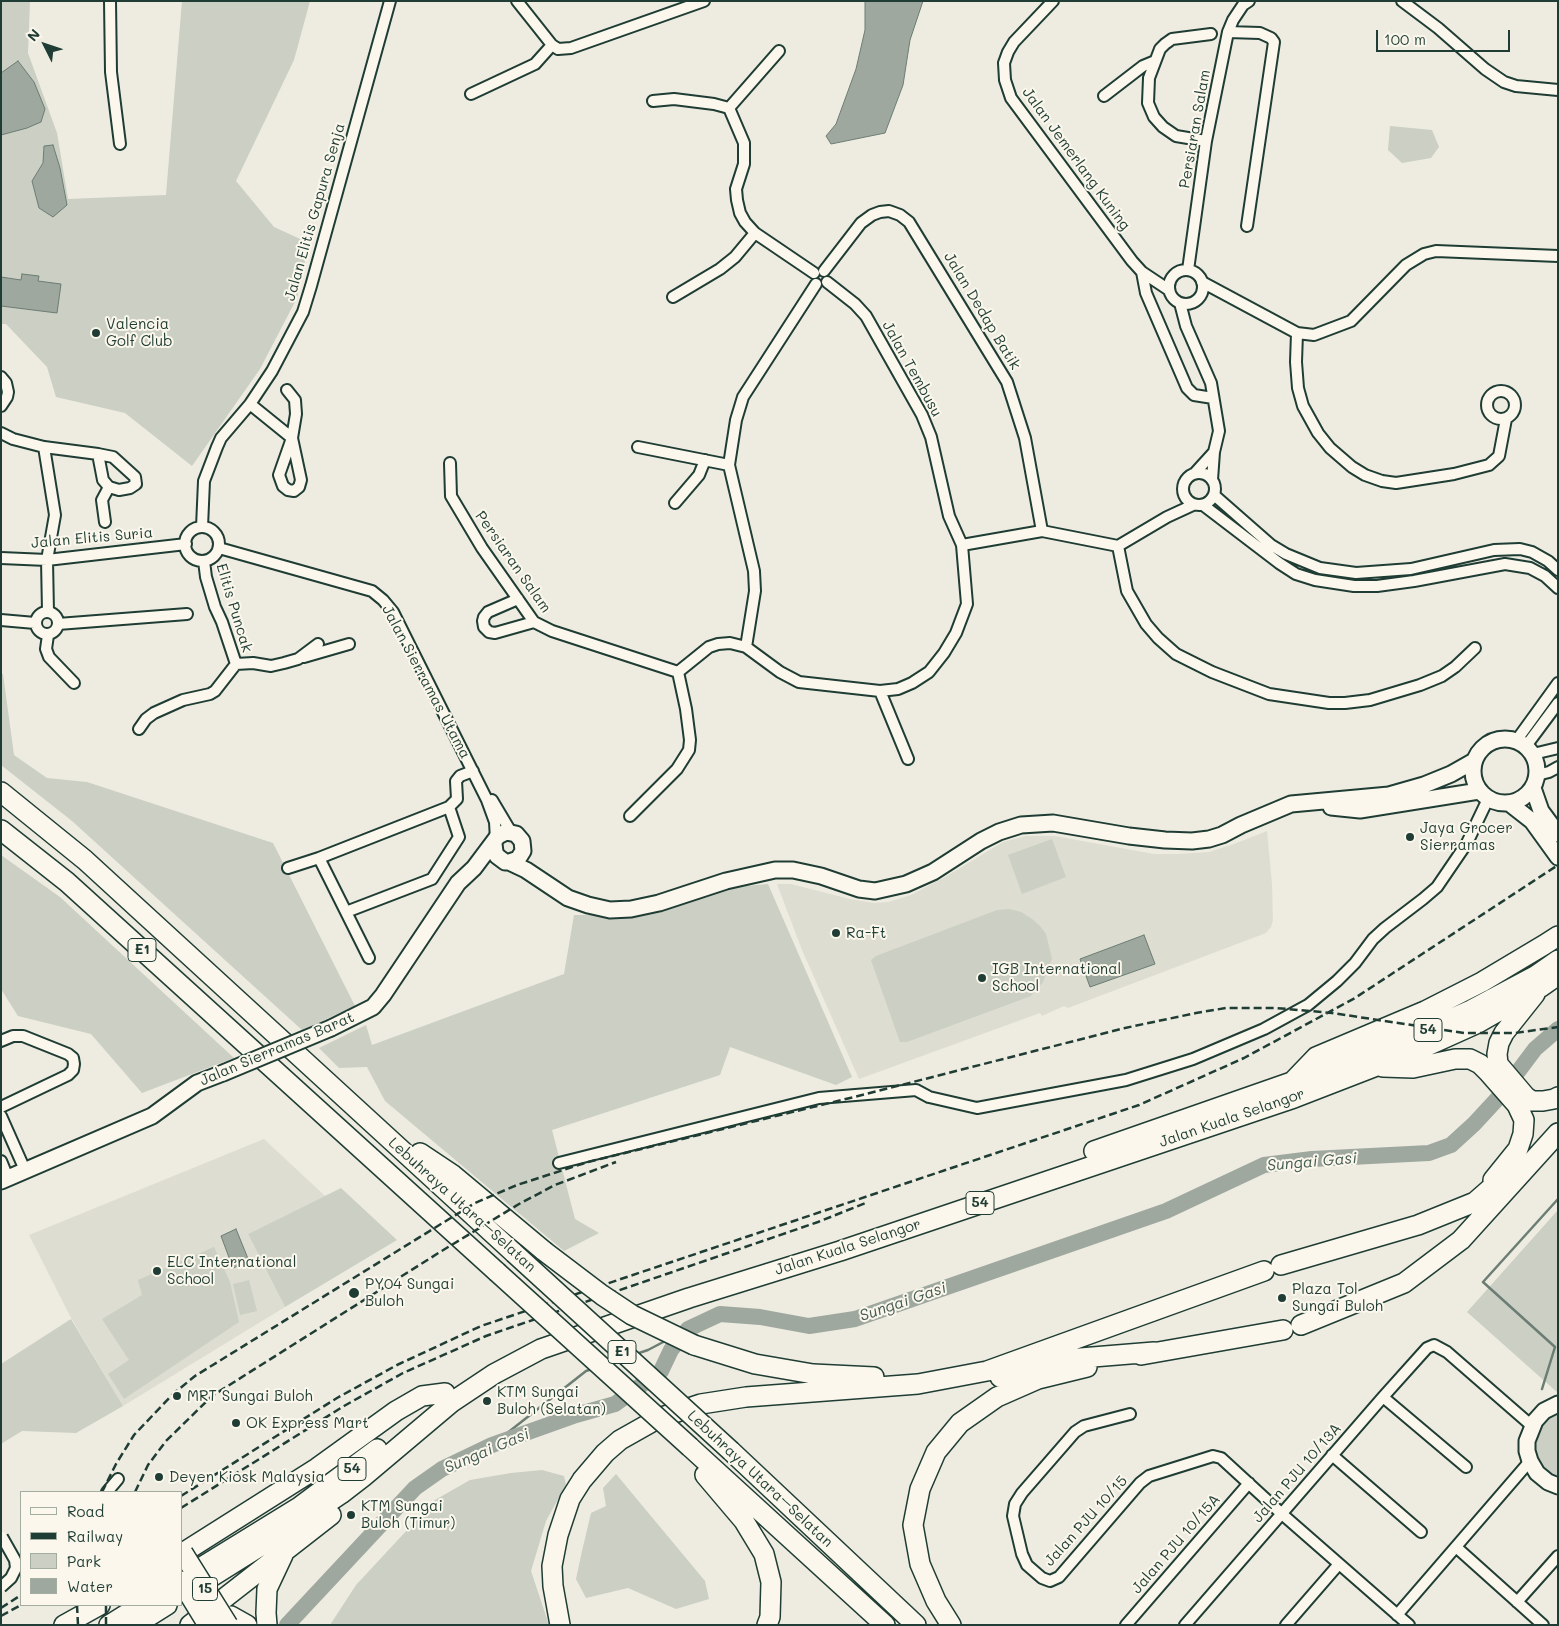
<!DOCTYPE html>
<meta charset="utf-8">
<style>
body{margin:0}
#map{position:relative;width:1559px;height:1626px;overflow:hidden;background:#eeece1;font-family:Mali,sans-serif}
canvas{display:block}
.frame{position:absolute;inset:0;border:2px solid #1f3d34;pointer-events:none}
.legend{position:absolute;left:20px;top:1491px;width:162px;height:115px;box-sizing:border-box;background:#fbf7ec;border:1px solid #a3ada2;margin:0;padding:6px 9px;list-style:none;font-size:15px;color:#1f3d34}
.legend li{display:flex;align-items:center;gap:10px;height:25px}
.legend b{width:25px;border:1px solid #a3ada2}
.north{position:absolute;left:20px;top:20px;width:50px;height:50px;-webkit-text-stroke:4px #fbf7ec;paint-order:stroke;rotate:311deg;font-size:14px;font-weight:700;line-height:20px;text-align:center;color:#1f3d34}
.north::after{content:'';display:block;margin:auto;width:18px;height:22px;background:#1f3d34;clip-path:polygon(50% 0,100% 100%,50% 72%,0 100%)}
.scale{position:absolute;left:1376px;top:30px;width:134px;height:22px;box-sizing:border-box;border:2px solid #1f3d34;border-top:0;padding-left:6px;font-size:15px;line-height:18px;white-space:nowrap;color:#1f3d34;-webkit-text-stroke:4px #fbf7ec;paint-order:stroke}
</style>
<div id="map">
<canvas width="1559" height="1626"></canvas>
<div class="frame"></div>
<ul class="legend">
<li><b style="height:6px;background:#fbf7ec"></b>Road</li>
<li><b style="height:6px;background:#1f3d34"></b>Railway</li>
<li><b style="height:14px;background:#cbcfc4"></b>Park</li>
<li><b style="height:14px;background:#9fa89f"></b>Water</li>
</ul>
<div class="north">N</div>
<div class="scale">100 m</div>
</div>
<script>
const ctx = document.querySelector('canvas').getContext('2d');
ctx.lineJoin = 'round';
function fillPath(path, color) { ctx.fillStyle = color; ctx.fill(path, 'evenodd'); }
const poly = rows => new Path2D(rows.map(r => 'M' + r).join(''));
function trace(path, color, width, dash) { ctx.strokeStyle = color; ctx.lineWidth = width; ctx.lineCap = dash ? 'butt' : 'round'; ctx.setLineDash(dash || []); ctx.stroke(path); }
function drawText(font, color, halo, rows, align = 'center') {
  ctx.font = font + ' Mali,sans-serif'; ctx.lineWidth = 4; ctx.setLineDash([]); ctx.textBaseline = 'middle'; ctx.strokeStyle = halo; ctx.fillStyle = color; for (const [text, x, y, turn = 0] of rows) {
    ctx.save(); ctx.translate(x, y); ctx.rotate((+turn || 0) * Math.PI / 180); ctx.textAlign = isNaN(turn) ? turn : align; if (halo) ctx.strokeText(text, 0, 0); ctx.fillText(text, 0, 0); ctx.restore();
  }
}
fillPath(poly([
 [1267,831,1272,884,1273,920,1271,927,1266,933,1068,1008,1064,1006,1042,1016,1040,1013,859,1079,802,950,777,884,791,884,850,899,874,903,888,902,911,895,945,877,1003,842,1026,836,1055,836,1154,854,1178,854,1209,852,1234,844],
 [264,1139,325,1196,248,1234,285,1307,123,1406,70,1316,29,1235]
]), '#ddddd2');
fillPath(poly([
 [1,1,30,1,28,53,57,133,68,199,166,195,182,1,310,1,294,60,236,181,274,227,309,243,297,298,260,369,192,466,125,413,56,397,47,367,6,324,1,324],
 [1390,126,1432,130,1439,147,1431,158,1402,163,1388,150],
 [1,674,3,674,14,755,47,778,87,782,273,843,355,1006,302,1030,72,821,1,765],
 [1052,839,1066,877,1022,894,1008,855],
 [1,855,60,897,234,1058,142,1093,91,1034,18,1016,1,989],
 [768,884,852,1077,836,1085,730,1047,720,1075,552,1130,575,1219,599,1233,564,1251,385,1101,367,1067,339,1068,319,1048,366,1025,372,1045,564,974,574,915,605,915,677,906,725,888],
 [1009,909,1021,912,1032,919,1040,926,1046,934,1052,959,1043,982,1031,996,907,1042,900,1042,871,960,876,956,997,910],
 [341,1188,397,1240,285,1307,248,1234],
 [1558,1210,1558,1393,1467,1312],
 [214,1247,230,1282,239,1322,124,1399,108,1374,129,1360,102,1319,142,1295,138,1280],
 [249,1280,257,1311,240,1315,233,1284],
 [71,1319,123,1406,76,1433,22,1431,1,1444,1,1364],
 [1558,1414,1558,1481,1541,1468,1536,1457,1534,1446,1537,1435,1543,1424,1552,1416],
 [542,1470,564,1476,566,1485,546,1521,531,1571,549,1625,330,1625,356,1585,435,1500,470,1480,511,1473],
 [616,1474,705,1581,709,1599,676,1609,628,1588,586,1598,576,1579,582,1551,591,1513,606,1506,603,1488]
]), '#cbcfc4');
const water = poly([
 [865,1,923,1,910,40,903,85,885,133,831,144,826,136,836,124,856,69,865,30,865,1],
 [18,61,34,82,45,109,41,122,27,128,1,135,1,73,18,61],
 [53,145,60,168,67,205,53,217,39,208,32,181,43,163,44,146,53,145],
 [22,274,39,276,38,281,61,284,57,313,1,306,1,277,21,280,22,274],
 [1144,935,1155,964,1090,987,1080,959,1144,935],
 [236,1229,249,1261,233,1268,221,1236,236,1229]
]);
fillPath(water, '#9fa89f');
trace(water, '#6c7d74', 1);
trace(poly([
 [636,1354,648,1350,667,1340],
 [609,1363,621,1359],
 [1542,1389,1555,1347,1483,1282,1558,1199],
 [492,1445,586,1371,592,1369]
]), '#6c7d74', 2.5);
trace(poly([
 [287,1625,415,1488,442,1469,492,1445,576,1415,615,1404,661,1371,671,1350,688,1329,720,1314,760,1317,809,1326,855,1319,1166,1211,1264,1165,1312,1159,1429,1153,1451,1145,1474,1124,1499,1097,1535,1049,1558,1029]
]), '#9fa89f', 16);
const street = poly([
 [110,1,111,72,120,144],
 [517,1,552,45],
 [1053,1,1014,42,1008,52,1004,63,1005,80,1011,98,1132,261,1142,272,1169,290],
 [1402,1,1438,28,1485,69,1504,82,1516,86,1558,90],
 [1228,32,1260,33,1271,38,1274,42,1247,226],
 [471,94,535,64,552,45,558,49,571,48,704,1],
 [1104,96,1143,66,1155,61],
 [653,101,674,99,714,104,729,108],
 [729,108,744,143,744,164,736,189,737,200,740,213,745,222,755,233,814,273],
 [729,108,779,51],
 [1206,141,1176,136,1163,127,1154,117,1148,103,1149,78,1160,49,1165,44,1172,39,1211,34],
 [1188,270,1206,141,1228,32,1233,20,1243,5,1249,1],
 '1169 287a17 17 0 1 1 34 0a17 17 0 1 1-34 0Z',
 [824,271,861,223,872,215,880,212,889,211,900,215,909,222,1007,382,1025,438,1042,531],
 [1142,272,1146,293,1187,388,1194,395,1213,398],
 [1202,282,1297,333,1314,335,1351,321,1406,265,1424,254,1436,251,1558,256],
 [673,297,720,269,735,257,755,233],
 [1180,303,1186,326,1211,383,1219,431,1214,452,1212,480],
 [1297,333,1296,362,1298,388,1303,406,1318,433,1330,448,1352,467,1365,475,1382,481,1396,483,1454,474,1489,465,1499,456,1506,419],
 [1,377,6,383,8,392,7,397,1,406],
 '1487 405a14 14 0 1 1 28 0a14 14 0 1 1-28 0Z',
 [250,404,292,438,301,480,299,487,294,491,288,490,283,486,279,475,292,438,296,414,295,400,287,390],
 [1,433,13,439,44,447,98,454],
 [44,447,55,515,47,560,48,612],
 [638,447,729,465],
 [98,454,113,457,135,477,136,484,130,488,119,490,109,487,103,480,98,454],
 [450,463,451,496,482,548,534,622,552,631,678,672],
 '1183 489a16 16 0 1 1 32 0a16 16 0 1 1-32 0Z',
 [1194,474,1214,452],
 [1214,495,1271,545,1286,554,1320,568,1356,573,1411,569,1494,550,1520,549,1532,552,1548,561,1558,570],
 [675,503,699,475,705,460],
 [1203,505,1279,563,1296,574,1315,580,1354,586,1377,586,1414,581,1505,564,1530,568,1545,576,1558,588],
 [105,522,102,500,109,487],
 [202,527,204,481,217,447,221,438,250,404,272,371,303,312,311,286,390,1],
 '185 544a17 17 0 1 1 34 0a17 17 0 1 1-34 0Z',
 [962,545,1042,531,1118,546,1167,517,1193,505],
 [1118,546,1127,591,1146,624,1158,638,1176,654,1212,672,1269,694,1329,703,1345,703,1370,700,1420,685,1442,676,1455,667,1475,648],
 [219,548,372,591,383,600,393,612,487,800,495,822,496,840],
 [1,558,47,560,186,544],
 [204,561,206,577,215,607,222,622,236,664],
 [518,599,488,612,484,617,483,621,484,627,489,632,495,633,534,622],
 '36 623a11 11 0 1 1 22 0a11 11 0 1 1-22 0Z',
 [1,620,35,623],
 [58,624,187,614],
 [48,635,46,649,49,657,74,683],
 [746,647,755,591,754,571,729,465,736,420,743,397,816,284],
 [304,657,349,644],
 [678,672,709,647,718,644,730,643,746,647,780,672,799,682,880,691,898,689,912,683,929,672,944,653,956,633,967,604,962,545,949,516,931,437,922,415,866,316,855,304,827,282],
 [880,691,908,759],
 [139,729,146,719,154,713,183,700,210,694,215,691,236,664,253,663,271,666,284,663,298,659,318,644],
 [1516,741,1558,683],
 [1526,746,1558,703],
 [1533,754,1558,748],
 [1537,775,1549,772,1558,767],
 [492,800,511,832],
 [630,816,677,769,689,750,690,740,686,709,678,672],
 [319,858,369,958],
 [288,868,319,858,449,807,457,799,456,781,460,776,473,771],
 [346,912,432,879,459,837,449,807],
 [1,1041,13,1036,23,1036,68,1054,73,1058,74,1064,73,1070,68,1075,1,1107],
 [1,1116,25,1170],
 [1,1161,8,1178],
 [559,1163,819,1098,916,1090,929,1097,977,1108,1126,1080,1193,1059,1264,1029,1308,1005,1337,981,1355,963,1373,939,1385,928,1423,899,1437,887,1467,843,1488,799],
 [1383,1397,1466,1467],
 [1130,1414,1084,1426,1075,1432,1022,1493,1015,1504,1013,1516,1022,1554,1027,1565,1042,1578,1050,1581,1059,1577,1140,1483,1149,1476,1213,1456,1221,1458,1282,1514,1409,1625],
 [1332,1455,1421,1532],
 [107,1492,118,1479],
 [1456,1547,1543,1625],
 [1517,1602,1558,1556],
 [1397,1615,1530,1461],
 [1126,1625,1249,1483],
 [1185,1625,1383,1397,1427,1348,1434,1345,1447,1352,1532,1426],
 [1286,1625,1339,1564]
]);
const secondary = poly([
 '1473 771a32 32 0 1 1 64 0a32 32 0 1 1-64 0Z',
 [1533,788,1541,811,1558,834],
 [1509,803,1532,821,1558,857],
 [1331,807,1360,810,1479,791],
 [509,862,526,870,568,898,588,905,610,910,631,909,659,903,726,881,775,870,793,870,821,876,859,889,875,891,906,884,933,872,981,841,999,832,1021,825,1053,823,1129,836,1165,840,1192,841,1209,839,1222,835,1241,825,1291,804,1389,795,1424,785,1451,774,1474,761],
 [331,1028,373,1007,383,995,458,883,474,868,498,836,506,832,516,834,522,841,523,851,518,859,509,862,505,862,497,856,495,852,494,844],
 [1,1181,152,1116,197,1083,223,1073],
 [1558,1404,1544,1411,1535,1421,1527,1441,1527,1451,1530,1461,1537,1473,1548,1482,1558,1486]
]);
const highway = poly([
 [1,792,85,860,514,1253],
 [1,830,67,882,497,1272],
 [1535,994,1504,1033,1499,1043,1497,1054,1498,1064,1526,1097,1532,1101,1543,1101,1554,1099,1558,1097],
 [1383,1067,1413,1068,1455,1059,1470,1059,1480,1064,1488,1072,1517,1105,1524,1120,1523,1134,1518,1149,1493,1180],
 [1292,1082,1316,1057,1425,1011,1482,982,1544,945,1558,936],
 [1094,1151,1372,1054,1471,1010,1535,976,1558,960],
 [420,1153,453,1175,544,1251],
 [1281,1265,1418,1225,1475,1202,1507,1174],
 [1301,1325,1404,1283,1461,1240,1558,1133],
 [694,1345,755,1364,813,1374,874,1377],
 [1141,1355,1283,1330],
 [1000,1377,1056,1360,1154,1352],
 [690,1447,885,1625],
 [731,1451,916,1625],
 [705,1475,744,1521,764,1554,771,1582,770,1617,767,1625],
 [181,1554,317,1468,396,1411,422,1396,445,1393],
 [182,1579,299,1507,377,1449],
 [189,1591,307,1517,341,1494,363,1477,452,1402,494,1374,541,1349,689,1298,840,1251,1294,1098,1418,1050,1478,1023,1541,987,1558,975],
 [210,1621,217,1617,231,1616,247,1625],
 [64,1625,100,1605],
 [109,1625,141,1605],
 [135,1625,167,1605],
 [190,1625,331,1515],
 [267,1625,266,1613,267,1589,283,1555],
 [560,1625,553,1586,552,1566,558,1535,570,1499,582,1480,605,1453,620,1440,659,1418,701,1404,746,1397,918,1384,987,1371,1264,1271],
 [951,1625,936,1601,920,1564,913,1525,920,1489,936,1452,960,1423,997,1397,1038,1379,1087,1367]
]);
trace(street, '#1f3d34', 14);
trace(secondary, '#1f3d34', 19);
trace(highway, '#1f3d34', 22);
trace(street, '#fbf7ec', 10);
trace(secondary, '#fbf7ec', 15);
trace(highway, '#fbf7ec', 19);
trace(poly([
 [102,1492,116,1464,134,1435,173,1394,195,1376,475,1203,517,1185,588,1162,854,1097,1125,1028,1196,1013,1226,1008,1276,1008,1332,1013,1464,1033,1515,1033,1558,1027],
 [135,1492,148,1465,166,1441,212,1396,440,1252,519,1204,555,1185,616,1162],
 [181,1496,337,1398,397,1365,481,1326,1139,1105,1244,1058,1355,998,1558,865],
 [181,1508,344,1406,403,1373,486,1336,818,1222,868,1202],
 [77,1605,78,1625],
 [1,1608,21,1595],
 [1,1616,21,1605],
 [106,1625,106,1605]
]), '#1f3d34', 2.5, [8, 4]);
const streetBridge = poly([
 [1,1587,11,1578,16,1568,15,1560,2,1537]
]);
const secondaryBridge = poly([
 [223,1073,331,1028]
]);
const highwayBridge = poly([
 [544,1251,602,1295,632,1315,694,1345],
 [514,1253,731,1451],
 [497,1272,690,1447],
 [183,1553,228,1625],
 [181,1581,208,1625]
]);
trace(streetBridge, '#1f3d34', 14, []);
trace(secondaryBridge, '#1f3d34', 19, []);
trace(highwayBridge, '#1f3d34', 22, []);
trace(streetBridge, '#fbf7ec', 10);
trace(secondaryBridge, '#fbf7ec', 15);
trace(highwayBridge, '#fbf7ec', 19);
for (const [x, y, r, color] of [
 [96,333,5,"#1f3d34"],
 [1410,837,5,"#1f3d34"],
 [836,933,5,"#1f3d34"],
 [982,978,5,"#1f3d34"],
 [157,1271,5,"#1f3d34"],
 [354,1293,6,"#1f3d34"],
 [1282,1298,5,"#1f3d34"],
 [177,1396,5,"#1f3d34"],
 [487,1401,5,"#1f3d34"],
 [236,1423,5,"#1f3d34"],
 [159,1477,5,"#1f3d34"],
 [351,1515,5,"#1f3d34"]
]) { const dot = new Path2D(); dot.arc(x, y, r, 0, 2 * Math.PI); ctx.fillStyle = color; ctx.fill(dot); trace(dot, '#fbf7ec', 2); }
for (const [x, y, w] of [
 [142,950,28],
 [1428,1030,28],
 [980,1203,28],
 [622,1352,28],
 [352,1469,28],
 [205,1589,25]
]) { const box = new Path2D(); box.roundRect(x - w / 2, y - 11.5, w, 23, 4); ctx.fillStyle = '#fbf7ec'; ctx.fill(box); trace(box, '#1f3d34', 1); }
drawText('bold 14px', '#1f3d34', null, [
 ["E1",142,950],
 ["54",1428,1030],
 ["54",980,1203],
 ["E1",622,1352],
 ["54",352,1469],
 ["15",205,1589]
]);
drawText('15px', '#1f3d34', '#fbf7ec', [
 ["Persiaran Salam",1195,129,-80],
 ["Jalan Jemerlang Kuning",1076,159,54],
 ["Jalan Elitis Gapura Senja",315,212,-74],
 ["Jalan Dedap Batik",982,311,59],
 ["Jalan Tembusu",912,369,61],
 ["Jalan Elitis Suria",92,538,-5],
 ["Persiaran Salam",513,562,55],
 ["Elitis Puncak",234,608,73],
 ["Jalan Sierramas Utama",426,682,62],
 ["Jalan Sierramas Barat",277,1049,-23],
 ["Jalan Kuala Selangor",1232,1118,-19],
 ["Lebuhraya Utara–Selatan",462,1205,42],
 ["Jalan Kuala Selangor",848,1247,-18],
 ["Jalan PJU 10/13A",1297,1473,-49],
 ["Lebuhraya Utara–Selatan",760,1479,43],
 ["Jalan PJU 10/15",1086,1521,-48],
 ["Jalan PJU 10/15A",1176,1544,-49]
]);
drawText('15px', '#1f3d34', '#fbf7ec', [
 ["Valencia",106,324],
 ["Golf Club",106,341],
 ["Jaya Grocer",1420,828],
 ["Sierramas",1420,845],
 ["Ra-Ft",846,933],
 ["IGB International",992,969],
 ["School",992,986],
 ["ELC International",167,1262],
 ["School",167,1279],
 ["PY04 Sungai",365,1284],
 ["Buloh",365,1301],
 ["Plaza Tol",1292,1289],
 ["Sungai Buloh",1292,1306],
 ["KTM Sungai",497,1392],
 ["Buloh (Selatan)",497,1409],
 ["MRT Sungai Buloh",187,1396],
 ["OK Express Mart",246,1423],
 ["Deyen Kiosk Malaysia",169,1477],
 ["KTM Sungai",361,1506],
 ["Buloh (Timur)",361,1523]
], 'left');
drawText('italic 16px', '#455d54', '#fbf7ec', [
 ["Sungai Gasi",1312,1162,-5],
 ["Sungai Gasi",903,1302,-19],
 ["Sungai Gasi",487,1451,-23]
]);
</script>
